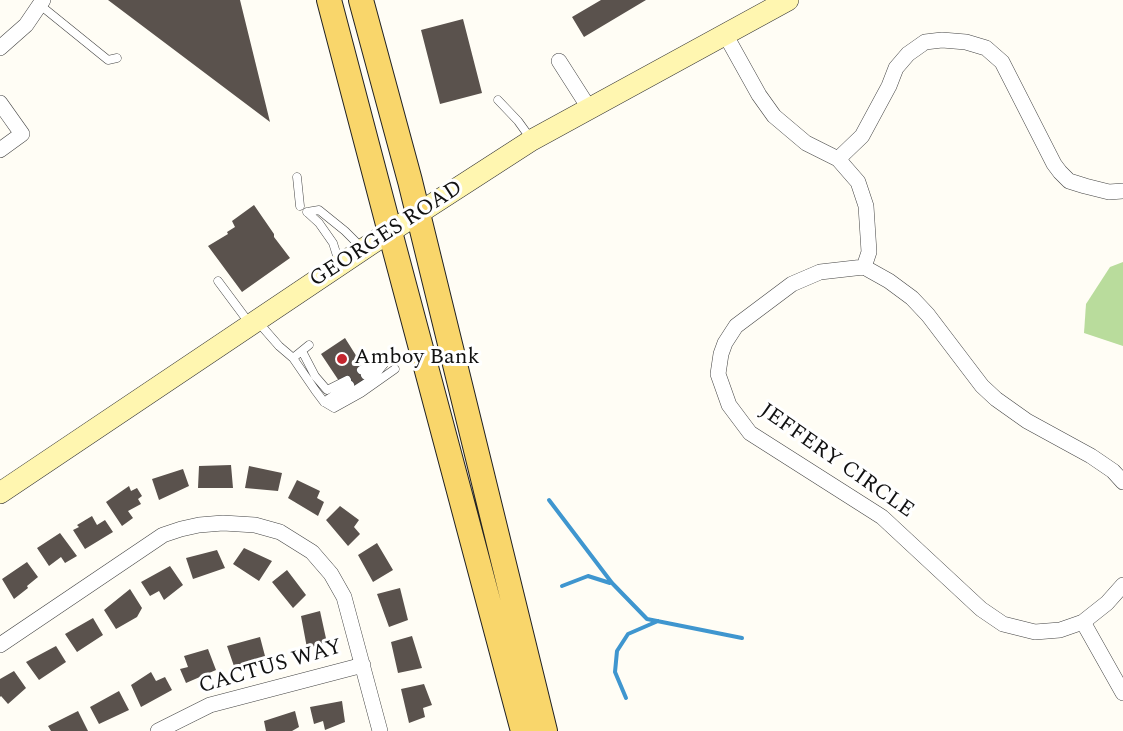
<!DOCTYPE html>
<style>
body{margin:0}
canvas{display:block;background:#fffdf5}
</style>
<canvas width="1123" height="731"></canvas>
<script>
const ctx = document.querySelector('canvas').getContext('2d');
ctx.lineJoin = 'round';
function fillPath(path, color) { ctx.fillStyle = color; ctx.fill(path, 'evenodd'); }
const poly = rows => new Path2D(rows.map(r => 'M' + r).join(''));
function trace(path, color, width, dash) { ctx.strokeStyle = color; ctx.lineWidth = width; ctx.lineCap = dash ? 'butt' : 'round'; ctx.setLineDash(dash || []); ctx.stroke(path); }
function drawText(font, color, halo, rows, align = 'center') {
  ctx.font = font + ' Spectral,serif'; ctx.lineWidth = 6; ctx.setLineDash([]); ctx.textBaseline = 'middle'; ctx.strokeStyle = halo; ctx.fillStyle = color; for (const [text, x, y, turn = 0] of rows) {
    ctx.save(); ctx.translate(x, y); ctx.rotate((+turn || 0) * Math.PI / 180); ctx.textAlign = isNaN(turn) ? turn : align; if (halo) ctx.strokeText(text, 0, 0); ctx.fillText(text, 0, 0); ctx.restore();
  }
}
fillPath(poly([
 [1123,262,1123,346,1084,333,1086,304,1110,267]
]), '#b9dc9c');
trace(poly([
 [549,500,612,583,647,619,742,638],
 [562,586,588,576,610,583],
 [626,698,615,672,617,651,628,634,658,621]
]), '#3f96cf', 4);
fillPath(poly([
 [108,0,240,0,270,122],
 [601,0,646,0,584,37,572,17],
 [463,19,482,93,440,104,421,30],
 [254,205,274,234,274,237,290,258,242,292,208,246,228,234,227,232,235,227,232,221],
 [345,338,362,365,368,379,353,389,345,377,339,381,321,354],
 [231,465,233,488,198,488,199,466],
 [249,466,282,473,278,491,245,488],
 [183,469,189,486,159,500,152,479],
 [297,480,320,491,317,498,324,502,318,516,288,498],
 [129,486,131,491,137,488,142,496,138,499,141,504,128,511,133,518,122,526,106,502],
 [340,506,359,520,354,527,360,534,348,546,326,520],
 [92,516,97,525,105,520,113,532,85,549,73,530,79,527,77,525],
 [60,533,77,556,65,563,61,557,49,566,37,548],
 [377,543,393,570,373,582,358,555],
 [244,548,272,561,259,581,233,564],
 [217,550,225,568,193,579,186,558],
 [27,562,38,577,27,586,28,588,14,599,2,579],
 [170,566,183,585,164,600,159,591,150,596,141,582],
 [287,570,306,595,293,608,272,582],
 [400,588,408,620,389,627,377,594],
 [130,589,142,608,137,617,116,629,104,610],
 [320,611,327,643,307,648,301,616],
 [93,618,103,635,77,652,65,634],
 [412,636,422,668,398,673,391,642],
 [260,637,265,656,235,669,227,646],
 [56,646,66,662,39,680,26,662],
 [208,649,216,670,186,683,180,669,188,667,184,656],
 [14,671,26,688,8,704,1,696,0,697,0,679],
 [151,672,156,681,165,677,172,690,141,707,131,685],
 [424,684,432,705,423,708,425,717,409,723,401,689],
 [119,691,129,710,99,724,90,707],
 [342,701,345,722,325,730,323,721,314,724,310,707],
 [78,711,88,731,51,731,48,726],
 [295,711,299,727,292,731,266,731,264,721]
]), '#5a524d');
const lane = poly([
 [40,5,108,60,117,58],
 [498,100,518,121,531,139],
 [297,177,300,206],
 [307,212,319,210,345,231,362,248],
 [307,212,319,223,333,243,339,262],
 [218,281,250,324],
 [258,322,279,346,293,358,309,345],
 [302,351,315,376,327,390,347,380],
 [293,358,315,390,324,402,334,408,361,393,395,369],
 [361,370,367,366,384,364],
 [365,375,378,368],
 [328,399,350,385],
 [324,402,341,399,372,379,384,364]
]);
const street = poly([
 [725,34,759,95,774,116,806,143,838,159,858,182,866,206,869,252,864,267],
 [0,48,26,25,43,0],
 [559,61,589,108],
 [0,103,22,134,0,150],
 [838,159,862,136,889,86,896,68,908,54,925,42,942,40,966,42,986,48,1002,62,1054,164,1060,172,1069,181,1085,186,1109,192,1123,191],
 [1123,482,1113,471,1091,456,1027,421,996,399,982,386,928,315,912,298,889,281,864,267,820,272,792,284,736,326,725,343,721,354,718,374,729,405,750,433,882,517,981,609,1003,624,1035,632,1060,630,1083,622,1107,603,1123,585],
 [1083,622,1123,693],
 [0,645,163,535,181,529,199,525,223,523,255,525,280,532,312,552,331,574,344,597,380,731],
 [158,731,210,705,363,665]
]);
const secondary = poly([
 [0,493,371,244,532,140,788,0]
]);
const primary = poly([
 [329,0,390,232,523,731],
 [361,0,410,181,545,731]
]);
trace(lane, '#444', 9);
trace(street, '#444', 16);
trace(secondary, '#333', 22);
trace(primary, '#222', 26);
trace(lane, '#fff', 8);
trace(street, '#fff', 15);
trace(secondary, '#fff6b0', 21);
trace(primary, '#f9d66b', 24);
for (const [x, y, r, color] of [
 [342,359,6,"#c4262e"]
]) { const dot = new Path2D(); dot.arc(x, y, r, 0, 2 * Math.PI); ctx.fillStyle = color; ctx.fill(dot); trace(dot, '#fff', 2); }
drawText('22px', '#111', '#fff', [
 ["GEORGES ROAD",387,235,-33],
 ["JEFFERY CIRCLE",836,462,35],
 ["CACTUS WAY",271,668,-16]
]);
drawText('22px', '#111', '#fff', [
 ["Amboy Bank",354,359]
], 'left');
</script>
